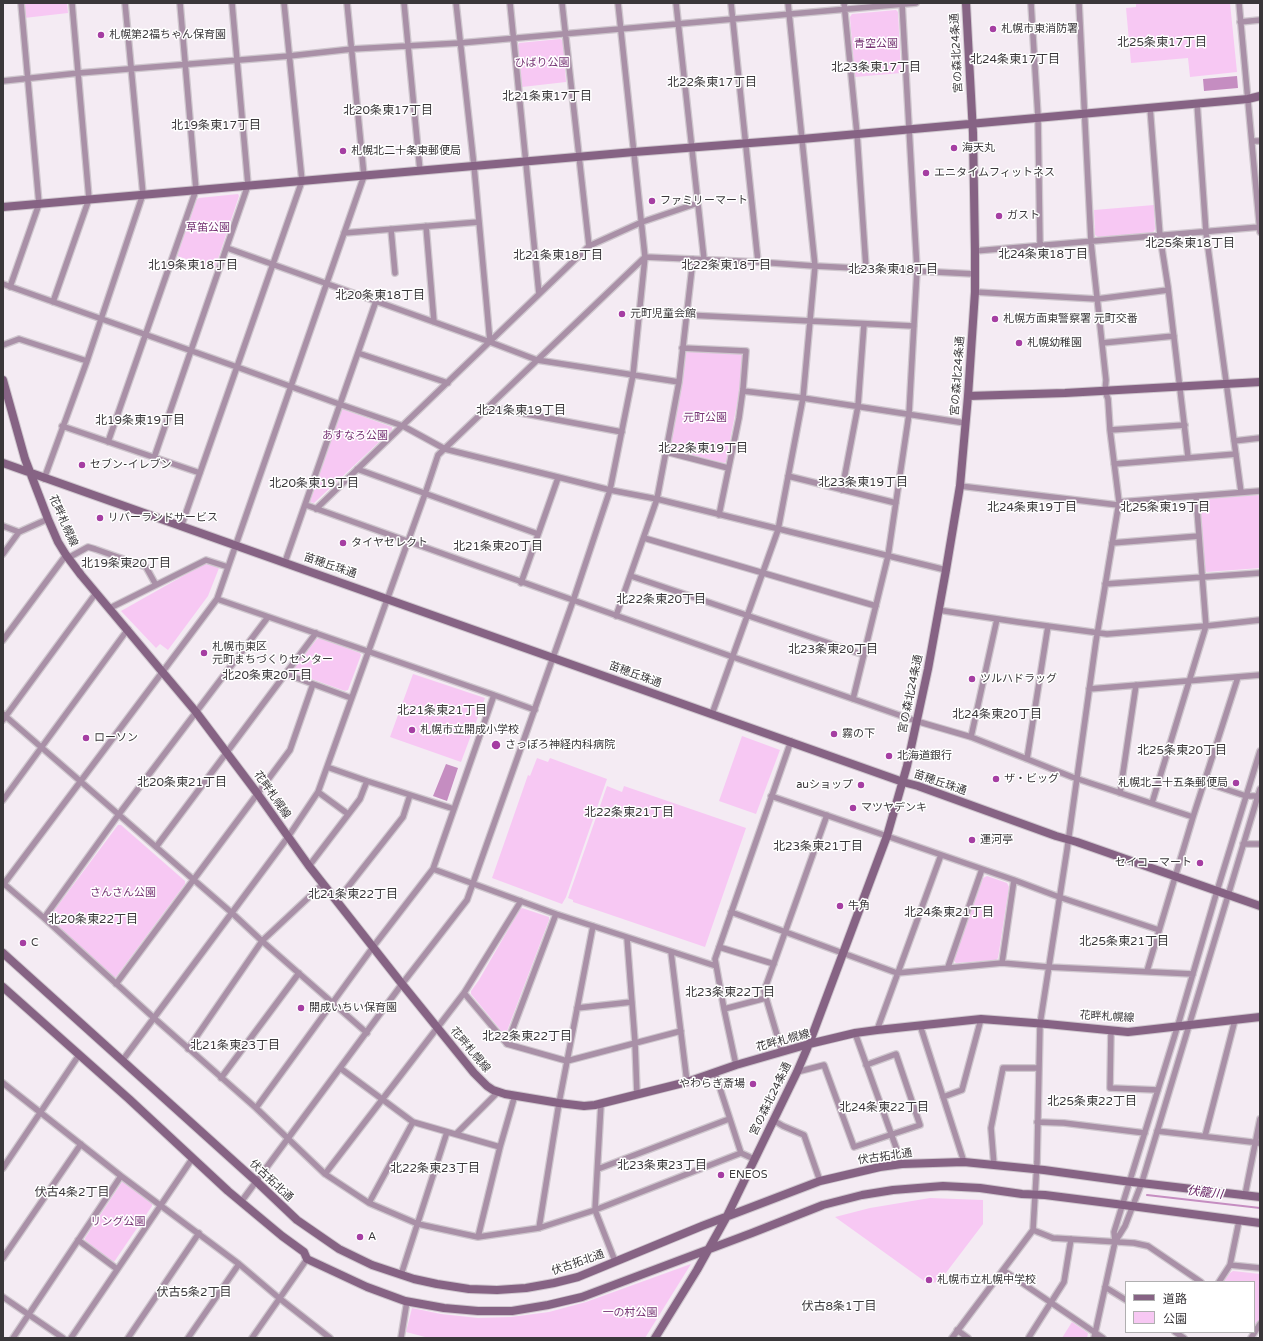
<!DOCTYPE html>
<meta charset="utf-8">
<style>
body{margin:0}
#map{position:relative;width:1263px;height:1341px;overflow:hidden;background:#f4ebf3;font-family:"Varela Round","Noto Sans JP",sans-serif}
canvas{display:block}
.frame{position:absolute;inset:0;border:4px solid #3a373a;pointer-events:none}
.legend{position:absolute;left:1125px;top:1281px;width:130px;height:52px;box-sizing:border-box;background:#fff;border:1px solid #b0afb0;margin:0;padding:5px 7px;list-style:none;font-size:12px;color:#3a373a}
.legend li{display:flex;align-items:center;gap:8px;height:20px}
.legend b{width:20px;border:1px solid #b0afb0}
</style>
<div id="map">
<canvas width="1263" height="1341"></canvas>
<div class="frame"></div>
<ul class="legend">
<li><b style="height:5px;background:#866384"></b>道路</li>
<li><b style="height:11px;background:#f7c8f3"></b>公園</li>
</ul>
</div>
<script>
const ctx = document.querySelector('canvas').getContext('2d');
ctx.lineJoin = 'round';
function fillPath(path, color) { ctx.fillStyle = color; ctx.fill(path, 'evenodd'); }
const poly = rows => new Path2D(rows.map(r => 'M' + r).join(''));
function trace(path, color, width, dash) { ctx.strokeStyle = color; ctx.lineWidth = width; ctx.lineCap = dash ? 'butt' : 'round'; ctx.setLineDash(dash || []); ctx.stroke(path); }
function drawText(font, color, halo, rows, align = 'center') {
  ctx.font = font + ' "Varela Round","Noto Sans JP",sans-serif'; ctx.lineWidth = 3; ctx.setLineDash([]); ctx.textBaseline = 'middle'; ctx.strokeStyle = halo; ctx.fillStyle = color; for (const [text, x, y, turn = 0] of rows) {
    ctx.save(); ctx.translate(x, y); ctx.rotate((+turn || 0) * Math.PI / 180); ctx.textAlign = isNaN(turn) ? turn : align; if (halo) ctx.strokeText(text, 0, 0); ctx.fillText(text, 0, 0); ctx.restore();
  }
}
fillPath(poly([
 [23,3,67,3,68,13,24,18],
 [1136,3,1230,3,1237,72,1190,77,1188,58,1131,63,1126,8,1136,7],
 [896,10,898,12,901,73,855,77,850,17,852,14],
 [560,39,563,40,566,82,522,87,518,45,519,43],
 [238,194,239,196,215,268,177,256,197,199,199,198],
 [1154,205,1155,229,1153,233,1098,237,1095,235,1094,210],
 [688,351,741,354,743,356,740,388,726,462,724,463,671,450,670,448,683,376,686,353],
 [342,409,392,427,392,430,314,503,310,502],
 [1260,495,1260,568,1207,572,1205,571,1200,502,1202,499],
 [206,563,219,568,208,596,168,650,160,644,156,648,121,611],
 [319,638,360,653,361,655,348,690,345,691,295,673,294,668,317,639],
 [413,674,485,698,461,762,390,737],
 [742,736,780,750,756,814,719,801],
 [537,758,548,762,550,758,607,779,566,897,562,904,492,878,528,775,530,776],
 [607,786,622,792,624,786,746,828,705,947,573,902,573,900,568,898],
 [118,825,121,825,185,881,185,884,116,977,113,977,50,920,50,916],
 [987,876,1007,883,1009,887,998,958,996,960,956,963,953,960,983,878],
 [522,908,549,917,549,920,507,1031,503,1033,471,994,471,991,479,980,520,909],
 [122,1182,125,1182,152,1204,152,1206,114,1262,112,1262,85,1240,85,1238],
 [930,1198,983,1200,983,1224,939,1282,927,1283,835,1217,870,1208],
 [691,1264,645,1338,429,1338,406,1332,412,1308,441,1314,478,1318,511,1317,549,1312,586,1302],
 [1233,1271,1260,1274,1260,1319,1257,1324,1254,1325,1254,1282,1223,1282,1230,1273],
 [1072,1322,1088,1333,1087,1338,1062,1338]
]), '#f7c8f3');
fillPath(poly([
 [1237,76,1238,88,1204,91,1203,79],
 [446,764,458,768,447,801,433,796]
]), '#c58dc1');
trace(poly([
 [1147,1195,1260,1208]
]), '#c58dc1', 2);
const street = poly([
 [404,3,420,171],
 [456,3,474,166,490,342],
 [510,3,539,294],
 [562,3,589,246],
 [676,3,704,259],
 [731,3,758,262],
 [844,3,857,134,866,268],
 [1031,3,1038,117,1040,245],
 [1239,3,1260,232],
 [1240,22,1260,20],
 [3,81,79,73,289,56,352,49,460,43,916,3],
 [1197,103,1206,233,1241,492],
 [1150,107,1160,236,1168,287,1188,457],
 [1252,141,1260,141],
 [426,226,434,322],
 [391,229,395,273],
 [344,233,479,222],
 [227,248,490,342,537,360,679,382],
 [975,251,1260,227],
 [3,284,237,367,339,404,403,426,445,449,610,490,657,499,946,570],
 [10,287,39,204,21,3],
 [975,292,1097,299,1168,290],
 [53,302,89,199,72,3],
 [687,315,914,326],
 [1102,343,1174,336],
 [3,345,19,339,87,361],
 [682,348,746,351,743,389,739,418,719,515],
 [358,353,448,383],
 [743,391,803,398,965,423],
 [489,407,622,432],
 [62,426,200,473],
 [1110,430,1185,425],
 [1234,441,1260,438],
 [108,442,196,190,180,3],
 [666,452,728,468],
 [154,458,248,185,232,3],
 [1114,464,1236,454],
 [357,469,538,534],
 [788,476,896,503],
 [44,479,87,361,143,194,125,3],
 [960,486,1118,505],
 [842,490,858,406,864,324],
 [1119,502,1260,491],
 [306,505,733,657,916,721,971,737,1027,759,1072,777,1193,817],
 [316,509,589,246,642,222,698,203],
 [3,526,19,532],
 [181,527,302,181,284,3],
 [644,538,876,606],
 [1112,543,1199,536],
 [3,554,19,532,48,519],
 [68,558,88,547,95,549,146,567,156,585],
 [285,562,376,301],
 [631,576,864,655],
 [521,583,558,478],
 [1105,584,1260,573],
 [217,599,494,695,535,710],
 [110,608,206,560,228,567],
 [938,610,1018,622,1107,634,1206,626,1260,620],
 [616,616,657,499,679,382,693,259],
 [3,640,66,555],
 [286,674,351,698],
 [1089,689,1260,675],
 [853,699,888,556,909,414,917,270,902,3],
 [3,714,232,913,262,941,367,1033],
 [712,714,778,530,803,398,815,266,788,3],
 [3,720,96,593],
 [971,737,997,619],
 [1027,759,1048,626],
 [327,767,367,781],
 [1204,782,1246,796,1260,796],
 [318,792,348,814],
 [1120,793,1136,685],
 [771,796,1014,880,1059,897,1159,930],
 [3,800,128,629],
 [1152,803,1206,626,1196,496],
 [1243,844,1260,844],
 [156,847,316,633],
 [309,866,360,799,367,781,454,809],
 [433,869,556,914,716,966],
 [3,883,44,918,154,1018,256,1108,325,1174,369,1203,418,1224,478,1237,539,1228,595,1210,741,1153,754,1159],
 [3,885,217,599,364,176,347,3],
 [337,901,403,817,410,795],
 [731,912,897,973,1002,963,1048,967,1193,974],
 [44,918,119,814,268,617],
 [627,938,635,1042,637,1095],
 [719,947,774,964],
 [671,952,687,1082],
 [1002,963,1014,880],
 [948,967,982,869],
 [1147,971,1193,817,1238,677],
 [116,984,290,750,313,684],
 [464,993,507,1044,567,1061,681,1031],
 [577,1008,632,1002],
 [724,1009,766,998],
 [920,1025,964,1162],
 [877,1030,941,855],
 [1111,1030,1110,1088,1158,1090],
 [855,1033,902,1164],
 [507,1044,556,914],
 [188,1049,262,941,323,884],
 [782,1052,764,991,827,815],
 [122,1061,288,837,318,792,425,494,438,455,645,257,758,262,815,266,975,274],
 [736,1065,724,1009,715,959,791,741],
 [340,1068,413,1122,500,1147],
 [797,1072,824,1065,854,1147,920,1125,896,1054,866,1065],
 [715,1073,741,1153],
 [221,1078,299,973],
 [3,1083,121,1176,239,1264,279,1298,330,1338],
 [943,1097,962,1090,981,1019],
 [601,1104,595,1210,615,1261],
 [256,1108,373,947,433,869,494,695],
 [773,1120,783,1126,804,1135,820,1181],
 [1037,1122,1064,1123,1145,1133],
 [1157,1131,1260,1143],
 [456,1134,498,1092],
 [1205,1136,1235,1020],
 [994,1165,991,1128,1003,1068,1039,1068],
 [3,1168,79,1055],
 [598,1169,729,1119],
 [325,1174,464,993,521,901],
 [1245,1195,1260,1119],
 [241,1202,402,984,467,900,573,601,610,490,633,375,645,257,618,3],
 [369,1203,413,1122],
 [539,1228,559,1103,593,926],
 [1033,1230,1053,1238,1134,1243,1148,1246,1201,1282],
 [478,1237,500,1147,515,1095],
 [78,1240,117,1269],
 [1115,1242,1125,1226,1142,1182,1260,789],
 [3,1258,81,1144],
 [1230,1265,1260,1268],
 [1003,1270,1103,1338],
 [401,1275,447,1132],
 [1219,1282,1230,1265,1239,1221],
 [1105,1287,1126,1300],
 [3,1297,63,1338],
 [957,1330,968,1338],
 [1175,1332,1184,1338],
 [13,1338,121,1176],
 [71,1338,192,1159],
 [128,1338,199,1233],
 [188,1338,239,1264],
 [252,1338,307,1259],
 [401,1338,407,1301],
 [952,1338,1033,1230,1037,1162,1040,1024,1067,850,1096,641,1119,502,1110,430,1108,399,1105,391,1106,380,1091,242,1079,3],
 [1030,1338,1029,1337,1064,1282,1071,1239],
 [1094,1338,1115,1242,1114,1232,1178,1025,1217,891,1260,751],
 [1251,1338,1260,1324]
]);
const secondary = poly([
 [3,207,634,152,802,139,1248,99,1260,96],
 [3,380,25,459,48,519,58,542,66,555,81,575,196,712,257,793,309,866,402,984,474,1073,487,1086,493,1090,505,1094,559,1103,584,1106,595,1105,687,1082,736,1065,809,1044,855,1033,877,1030,981,1019,1047,1024,1128,1032,1260,1017],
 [968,396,1065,393,1260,382],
 [3,463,903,782,918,786,1056,836,1077,842,1260,906],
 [3,953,257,1182,297,1220,339,1249,372,1265,414,1279,437,1284,469,1289,497,1290,526,1288,554,1283,578,1277,702,1226,820,1181,880,1167,902,1164,964,1162,1044,1170,1124,1181,1260,1197],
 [3,987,129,1099,228,1191,282,1236,304,1252,307,1259,367,1287,405,1301,444,1308,478,1311,512,1311,548,1305,582,1297,752,1233,823,1205,862,1195,893,1190,943,1186,980,1188,1022,1194,1045,1195,1116,1204,1260,1223],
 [655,1338,697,1270,727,1216,797,1072,809,1044,887,836,907,766,928,669,946,570,960,486,968,396,975,292,975,251,973,133,966,3]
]);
trace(street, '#cfc7ce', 8);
trace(secondary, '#cfc7ce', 10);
trace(street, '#a990a7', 5.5);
trace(secondary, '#866384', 8);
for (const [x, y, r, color] of [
 [993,29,4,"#a53ea2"],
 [101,35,4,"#a53ea2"],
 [954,148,4,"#a53ea2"],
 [343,151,4,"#a53ea2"],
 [926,173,4,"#a53ea2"],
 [652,201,4,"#a53ea2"],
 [999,216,4,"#a53ea2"],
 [622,314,4,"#a53ea2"],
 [995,319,4,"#a53ea2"],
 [1019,343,4,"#a53ea2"],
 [82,465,4,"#a53ea2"],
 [100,518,4,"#a53ea2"],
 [343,543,4,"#a53ea2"],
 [204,653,4,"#a53ea2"],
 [972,679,4,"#a53ea2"],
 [412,730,4,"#a53ea2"],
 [834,734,4,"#a53ea2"],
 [86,738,4,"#a53ea2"],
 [496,745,5,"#a53ea2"],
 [889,756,4,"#a53ea2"],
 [996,779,4,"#a53ea2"],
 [1236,783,4,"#a53ea2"],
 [861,785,4,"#a53ea2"],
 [853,808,4,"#a53ea2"],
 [972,840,4,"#a53ea2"],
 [1200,863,4,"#a53ea2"],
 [840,906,4,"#a53ea2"],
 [23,943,4,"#a53ea2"],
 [301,1008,4,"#a53ea2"],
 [753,1084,4,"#a53ea2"],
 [721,1175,4,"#a53ea2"],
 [360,1237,4,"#a53ea2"],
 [929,1280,4,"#a53ea2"]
]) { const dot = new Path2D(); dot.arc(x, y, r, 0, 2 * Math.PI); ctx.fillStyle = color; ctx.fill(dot); trace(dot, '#fff', 1.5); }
drawText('11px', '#3a373a', '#fff', [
 ["札幌市東消防署",1001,29],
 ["札幌第2福ちゃん保育園",109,35],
 ["海天丸",962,148],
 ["札幌北二十条東郵便局",351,151],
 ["エニタイムフィットネス",934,173],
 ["ファミリーマート",660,201],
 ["ガスト",1007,216],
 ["元町児童会館",630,314],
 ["札幌方面東警察署 元町交番",1003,319],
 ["札幌幼稚園",1027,343],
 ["セブン-イレブン",90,465],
 ["リバーランドサービス",108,518],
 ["タイヤセレクト",351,543],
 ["札幌市東区",212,647],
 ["元町まちづくりセンター",212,660],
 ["ツルハドラッグ",980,679],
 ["札幌市立開成小学校",420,730],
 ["霧の下",842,734],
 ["ローソン",94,738],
 ["さっぽろ神経内科病院",505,745],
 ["北海道銀行",897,756],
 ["ザ・ビッグ",1004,779],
 ["札幌北二十五条郵便局",1228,783,"right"],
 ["auショップ",853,785,"right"],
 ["マツヤデンキ",861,808],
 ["運河亭",980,840],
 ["セイコーマート",1192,863,"right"],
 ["牛角",848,906],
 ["C",31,943],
 ["開成いちい保育園",309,1008],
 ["やわらぎ斎場",745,1084,"right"],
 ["ENEOS",729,1175],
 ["A",368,1237],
 ["札幌市立札幌中学校",937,1280]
], 'left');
drawText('11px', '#773475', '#fff', [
 ["青空公園",876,44],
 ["ひばり公園",542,63],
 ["草笛公園",208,228],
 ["元町公園",705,418],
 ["あすなろ公園",355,436],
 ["さんさん公園",123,893],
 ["リング公園",118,1222],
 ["一の村公園",630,1313]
]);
drawText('11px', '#3a373a', '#fff', [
 ["宮の森北24条通",957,53,-93],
 ["宮の森北24条通",958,376,-86],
 ["花畔札幌線",63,521,66],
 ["苗穂丘珠通",330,566,19],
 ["苗穂丘珠通",635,675,20],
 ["宮の森北24条通",911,694,-78],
 ["苗穂丘珠通",940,783,19],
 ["花畔札幌線",272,795,55],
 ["花畔札幌線",1107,1017,3],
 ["花畔札幌線",783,1041,-15],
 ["花畔札幌線",470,1050,50],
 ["宮の森北24条通",771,1099,-64],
 ["伏古拓北通",885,1157,-8],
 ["伏古拓北通",271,1181,43],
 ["伏古拓北通",578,1263,-19]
]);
drawText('12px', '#3a373a', '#fff', [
 ["北25条東17丁目",1162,43],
 ["北24条東17丁目",1015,60],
 ["北23条東17丁目",876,68],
 ["北22条東17丁目",712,83],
 ["北21条東17丁目",547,97],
 ["北20条東17丁目",388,111],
 ["北19条東17丁目",216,126],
 ["北25条東18丁目",1190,244],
 ["北24条東18丁目",1043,255],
 ["北21条東18丁目",558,256],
 ["北19条東18丁目",193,266],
 ["北22条東18丁目",726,266],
 ["北23条東18丁目",893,270],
 ["北20条東18丁目",380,296],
 ["北21条東19丁目",521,411],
 ["北19条東19丁目",140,421],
 ["北22条東19丁目",703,449],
 ["北23条東19丁目",863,483],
 ["北20条東19丁目",314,484],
 ["北24条東19丁目",1032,508],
 ["北25条東19丁目",1165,508],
 ["北21条東20丁目",498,547],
 ["北19条東20丁目",126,564],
 ["北22条東20丁目",661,600],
 ["北23条東20丁目",833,650],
 ["北20条東20丁目",267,676],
 ["北21条東21丁目",442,711],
 ["北24条東20丁目",997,715],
 ["北25条東20丁目",1182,751],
 ["北20条東21丁目",182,783],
 ["北22条東21丁目",629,813],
 ["北23条東21丁目",818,847],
 ["北21条東22丁目",353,895],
 ["北24条東21丁目",949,913],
 ["北20条東22丁目",93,920],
 ["北25条東21丁目",1124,942],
 ["北23条東22丁目",730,993],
 ["北22条東22丁目",527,1037],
 ["北21条東23丁目",235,1046],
 ["北25条東22丁目",1092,1102],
 ["北24条東22丁目",884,1108],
 ["北23条東23丁目",662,1166],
 ["北22条東23丁目",435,1169],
 ["伏古4条2丁目",72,1193],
 ["伏古5条2丁目",194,1293],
 ["伏古8条1丁目",839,1307]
]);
drawText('italic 12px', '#6b2869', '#fff', [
 ["伏籠川",1205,1193,7]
]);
</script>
